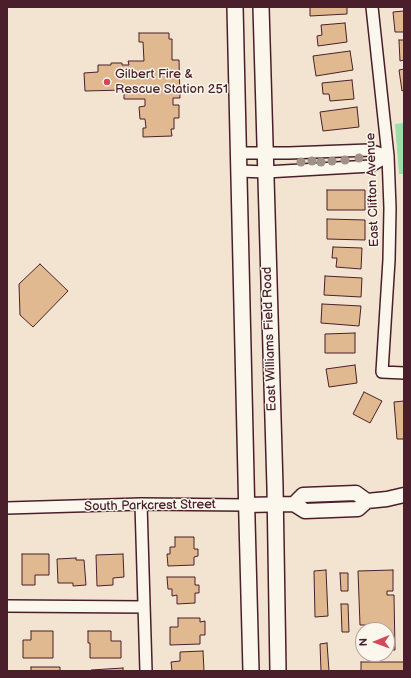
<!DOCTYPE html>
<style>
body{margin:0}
#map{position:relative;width:411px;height:678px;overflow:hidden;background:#f3e4d1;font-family:"Balsamiq Sans",sans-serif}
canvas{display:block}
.frame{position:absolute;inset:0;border:8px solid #4a1f2b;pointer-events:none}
.north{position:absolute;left:355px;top:622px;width:40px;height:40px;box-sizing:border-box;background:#fbf7ec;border:1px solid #b4a19f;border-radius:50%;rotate:269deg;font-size:11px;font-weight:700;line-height:16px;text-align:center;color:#4a1f2b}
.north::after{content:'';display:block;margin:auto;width:14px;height:18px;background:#d1495b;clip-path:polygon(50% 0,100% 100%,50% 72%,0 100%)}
</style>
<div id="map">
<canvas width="411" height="678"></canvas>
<div class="frame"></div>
<div class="north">N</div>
</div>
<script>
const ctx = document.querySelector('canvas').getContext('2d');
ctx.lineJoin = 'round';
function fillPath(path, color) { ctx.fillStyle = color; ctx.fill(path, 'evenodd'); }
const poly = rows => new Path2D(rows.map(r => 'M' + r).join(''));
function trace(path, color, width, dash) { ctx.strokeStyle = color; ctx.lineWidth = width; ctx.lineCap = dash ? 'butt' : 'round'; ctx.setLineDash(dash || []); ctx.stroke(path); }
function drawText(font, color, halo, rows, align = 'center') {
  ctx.font = font + ' "Balsamiq Sans",sans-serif'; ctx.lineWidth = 3; ctx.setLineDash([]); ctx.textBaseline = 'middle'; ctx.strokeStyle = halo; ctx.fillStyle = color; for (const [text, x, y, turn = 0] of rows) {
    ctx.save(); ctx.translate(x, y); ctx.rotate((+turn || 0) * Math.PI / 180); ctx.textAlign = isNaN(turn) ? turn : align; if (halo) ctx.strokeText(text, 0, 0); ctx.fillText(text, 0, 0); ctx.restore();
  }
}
fillPath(poly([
 [404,123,404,174,399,174,395,124]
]), '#9bdea8');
const building = poly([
 [310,7,347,7,347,14,310,16,310,7],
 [404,11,404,32,395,32,393,12,404,11],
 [345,23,347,42,318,46,317,36,322,35,321,25,345,23],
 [139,33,169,33,169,39,172,39,172,60,179,60,180,98,173,98,173,105,179,105,179,118,174,118,174,129,171,129,172,136,143,137,143,128,146,128,145,119,140,119,139,107,145,106,145,99,124,99,124,90,85,91,84,73,98,72,98,65,111,65,111,63,122,63,122,65,129,65,128,61,144,61,143,42,139,42,139,33],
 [399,40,404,40,404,60,400,61,399,40],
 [350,51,353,70,316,76,313,56,350,51],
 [404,69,404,90,402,91,399,70,404,69],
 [352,80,354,99,330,101,329,94,323,94,322,83,352,80],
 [357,107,359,127,323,131,320,112,357,107],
 [327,190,365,190,365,210,327,210,327,190],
 [327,219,365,220,365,240,327,239,327,219],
 [333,247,362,248,361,269,336,267,337,258,332,258,333,247],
 [40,264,68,291,33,327,20,315,19,284,40,264],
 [325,276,362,278,361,297,324,295,325,276],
 [322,304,361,306,359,326,321,323,322,304],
 [355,333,355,353,325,353,325,334,355,333],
 [355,365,357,383,329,387,326,369,355,365],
 [364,392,382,401,370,423,353,414,364,392],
 [404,401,404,439,397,439,394,402,404,401],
 [175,537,194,537,194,549,198,549,198,556,194,557,194,565,168,566,167,554,170,554,170,547,175,547,175,537],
 [22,554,49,554,49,575,35,575,35,585,22,585,22,554],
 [123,554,124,577,113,578,113,585,97,586,96,555,123,554],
 [76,558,76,560,84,560,86,585,73,586,73,583,58,583,57,559,76,558],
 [326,570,328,616,315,617,314,571,326,570],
 [393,570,393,591,387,591,387,595,394,595,395,650,387,650,387,630,363,630,363,650,361,650,361,629,367,629,367,625,360,625,358,571,393,570],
 [340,573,348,573,348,591,341,591,340,573],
 [167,577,195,577,195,585,199,585,199,593,195,593,195,603,177,604,177,595,172,596,172,589,168,589,167,577],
 [341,604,348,604,349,632,342,632,341,604],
 [178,618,200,618,200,622,205,621,205,635,200,635,200,644,170,645,170,627,178,627,178,618],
 [31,631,53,631,53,658,23,658,23,640,31,640,31,631],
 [88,631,111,631,111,641,121,641,121,658,90,658,90,643,88,643,88,631],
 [327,643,329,671,321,671,320,644,327,643],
 [203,651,204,671,172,671,171,662,180,661,180,652,203,651],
 [361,662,404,662,404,671,361,671,361,662],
 [31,667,60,667,60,671,31,671,31,667],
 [123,668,123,671,91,671,91,670,123,668]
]);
fillPath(building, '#e0b991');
trace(building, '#4a1f2b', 1);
const minor = poly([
 [372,7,388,156,390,208,389,260,382,372,404,373],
 [238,153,289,153,369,150,388,156],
 [239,171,266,172,371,166,388,156],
 [141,504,146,671],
 [7,508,141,504,246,505],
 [7,606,144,607]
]);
const tertiary = poly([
 [294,504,303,495,356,493,367,501],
 [246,505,294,504,305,511,358,509,367,501,387,499,404,495]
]);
const secondary = poly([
 [235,7,247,520,251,671],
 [261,7,275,487,278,671]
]);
trace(minor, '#4a1f2b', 14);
trace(tertiary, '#4a1f2b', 17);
trace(secondary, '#4a1f2b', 18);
trace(minor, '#fbf7ec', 11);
trace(tertiary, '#fbf7ec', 14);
trace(secondary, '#fbf7ec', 15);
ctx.fillStyle = '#a19287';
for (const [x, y] of [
 [359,158],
 [345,160],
 [312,161],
 [332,161],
 [301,162],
 [321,162]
]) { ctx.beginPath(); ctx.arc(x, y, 4.5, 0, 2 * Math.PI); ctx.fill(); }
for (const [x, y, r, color] of [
 [107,82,4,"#d1495b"]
]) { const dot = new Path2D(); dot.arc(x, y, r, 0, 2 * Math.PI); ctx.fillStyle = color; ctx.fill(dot); trace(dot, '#fbf7ec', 1.5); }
drawText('13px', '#4a1f2b', '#fbf7ec', [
 ["Gilbert Fire &",115,75],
 ["Rescue Station 251",115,90]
], 'left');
drawText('13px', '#4a1f2b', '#fbf7ec', [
 ["East Clifton Avenue",373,190,-92],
 ["East Williams Field Road",270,339,-92],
 ["South Parkcrest Street",150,506,-1]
]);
</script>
